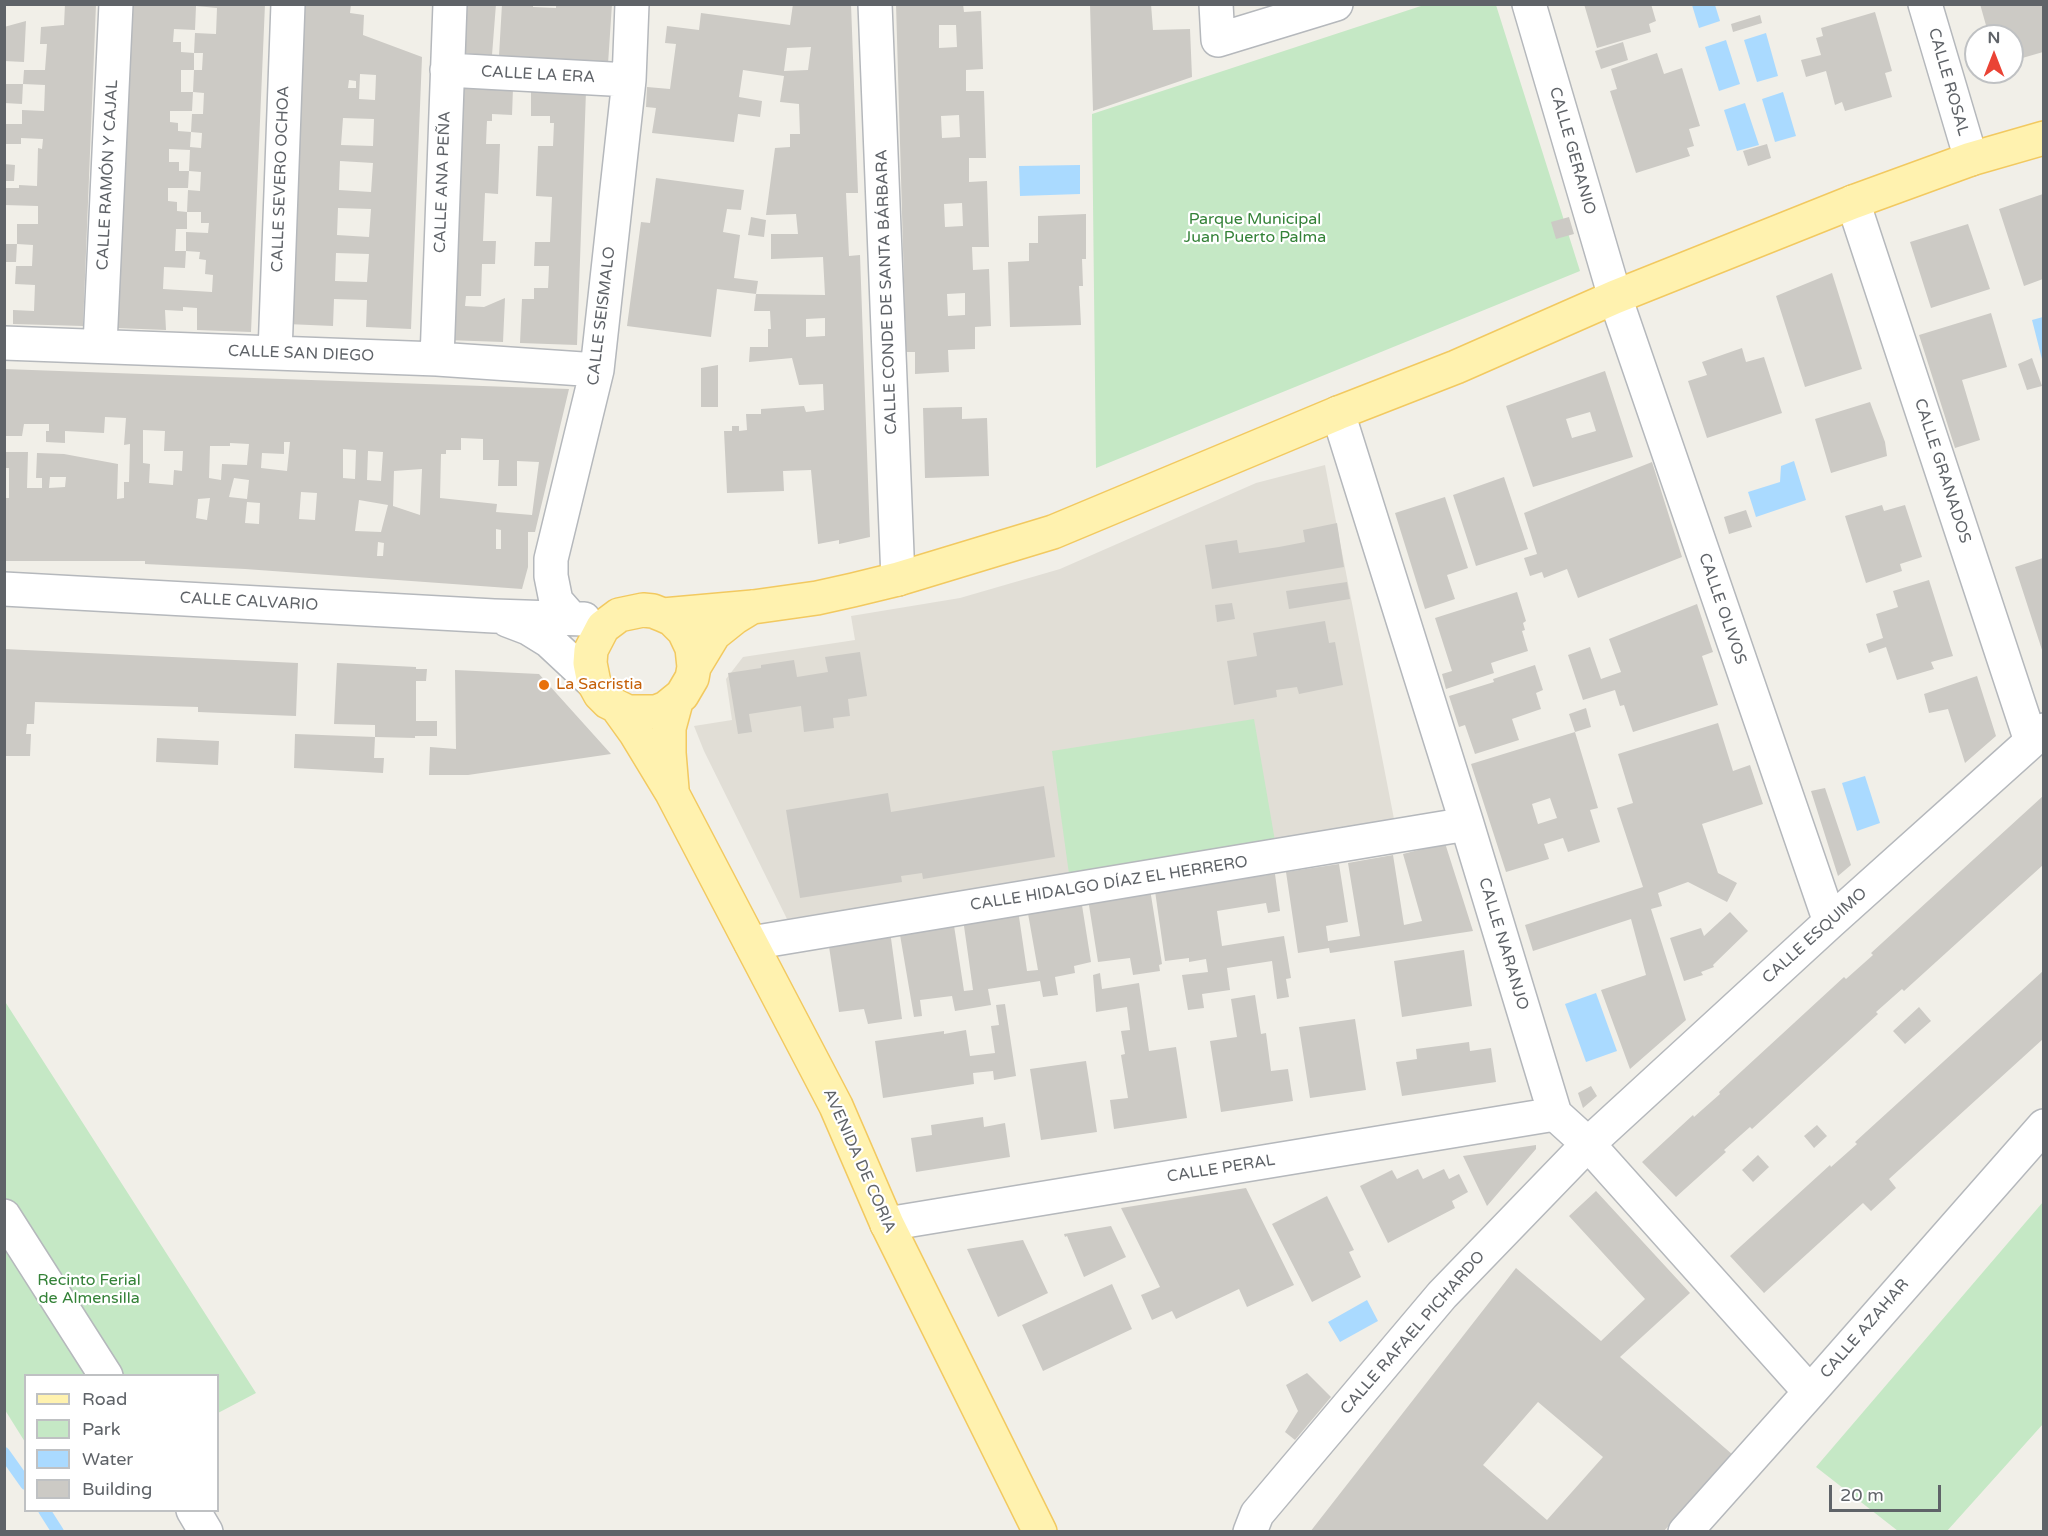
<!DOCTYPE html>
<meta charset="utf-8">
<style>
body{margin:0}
#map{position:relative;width:2048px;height:1536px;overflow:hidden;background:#f1efe8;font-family:"Varela Round",sans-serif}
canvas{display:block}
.frame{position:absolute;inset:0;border:6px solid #5f6368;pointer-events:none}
.legend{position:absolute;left:24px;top:1374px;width:195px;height:138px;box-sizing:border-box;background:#fff;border:2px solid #bfc1c3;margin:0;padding:8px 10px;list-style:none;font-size:18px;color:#5f6368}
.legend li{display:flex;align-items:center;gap:12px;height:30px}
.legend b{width:30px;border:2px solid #bfc1c3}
.north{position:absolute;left:1964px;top:24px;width:60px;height:60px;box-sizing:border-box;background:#fff;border:2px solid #bfc1c3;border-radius:50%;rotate:0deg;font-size:16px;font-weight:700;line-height:24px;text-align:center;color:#5f6368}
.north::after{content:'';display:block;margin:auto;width:21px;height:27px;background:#ea4335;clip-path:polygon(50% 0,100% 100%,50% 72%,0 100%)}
.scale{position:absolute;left:1829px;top:1485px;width:112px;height:27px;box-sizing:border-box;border:3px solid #5f6368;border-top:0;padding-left:8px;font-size:18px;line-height:21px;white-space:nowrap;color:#5f6368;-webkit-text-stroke:4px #fff;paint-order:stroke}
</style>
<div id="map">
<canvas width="2048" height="1536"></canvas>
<div class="frame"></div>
<ul class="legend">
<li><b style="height:8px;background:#fff2af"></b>Road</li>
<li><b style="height:16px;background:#c5e8c5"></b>Park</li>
<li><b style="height:16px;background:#aadaff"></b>Water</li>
<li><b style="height:16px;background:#cccac5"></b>Building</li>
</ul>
<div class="north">N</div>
<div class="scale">20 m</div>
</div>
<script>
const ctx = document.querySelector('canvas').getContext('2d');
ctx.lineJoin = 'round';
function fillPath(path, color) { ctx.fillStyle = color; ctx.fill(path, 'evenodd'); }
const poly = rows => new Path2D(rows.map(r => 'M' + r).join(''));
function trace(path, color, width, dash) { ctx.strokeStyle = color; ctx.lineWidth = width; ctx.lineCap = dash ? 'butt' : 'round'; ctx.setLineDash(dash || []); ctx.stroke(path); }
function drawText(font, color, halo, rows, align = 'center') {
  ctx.font = font + ' "Varela Round",sans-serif'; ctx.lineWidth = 4.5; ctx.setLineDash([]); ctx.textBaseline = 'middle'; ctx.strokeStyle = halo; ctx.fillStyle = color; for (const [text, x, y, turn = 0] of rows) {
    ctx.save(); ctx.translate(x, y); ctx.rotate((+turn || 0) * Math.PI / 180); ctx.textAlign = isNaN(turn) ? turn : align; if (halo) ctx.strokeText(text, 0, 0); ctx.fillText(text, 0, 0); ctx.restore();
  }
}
fillPath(poly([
 [1325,465,1395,824,1275,841,787,919,704,751,694,726,732,720,726,679,743,657,855,640,851,616,960,598,1060,569,1256,483]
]), '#e1ded6');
fillPath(poly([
 [1424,5,1496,5,1580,271,1096,468,1092,114],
 [1254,719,1275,841,1069,874,1052,751],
 [4,1000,256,1393,218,1413,218,1376,26,1376,25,1442,5,1410],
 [2043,1202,2043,1424,1947,1531,1898,1531,1816,1467]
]), '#c5e8c5');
fillPath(poly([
 [1692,5,1715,5,1720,21,1699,28],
 [1766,33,1778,76,1757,82,1744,40],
 [1726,40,1740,84,1719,91,1705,47],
 [1783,92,1796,136,1775,142,1762,99],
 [1745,103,1759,145,1737,151,1724,110],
 [1080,165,1080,194,1020,196,1019,166],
 [2043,317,2044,317,2043,363,2032,320],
 [1794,461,1806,500,1756,517,1748,492,1780,482,1781,466],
 [1865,776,1880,823,1857,831,1842,783],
 [1596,993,1617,1051,1586,1062,1565,1004],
 [1367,1300,1378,1321,1340,1342,1328,1322]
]), '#aadaff');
trace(poly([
 [4,1453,26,1484],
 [44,1510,58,1532]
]), '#aadaff', 12);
fillPath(poly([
 [65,4,96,4,83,326,13,324,13,310,34,311,35,285,15,284,16,266,32,266,33,245,17,244,16,262,4,262,4,244,17,244,17,224,38,224,38,206,4,205,4,188,19,188,19,185,37,186,38,148,42,149,43,139,21,138,21,144,4,144,4,124,22,124,22,110,44,111,45,85,23,84,24,70,45,70,47,44,40,44,41,27,64,25],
 [129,4,265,4,251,332,197,330,197,308,183,307,183,311,165,310,166,330,116,328],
 [196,6,217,8,216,34,195,33,194,53,203,53,202,70,194,70,194,53,181,52,181,42,173,42,174,29,195,30],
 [181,70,194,70,193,92,181,92],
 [193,92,204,93,203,114,192,114,191,132,178,131,178,123,170,122,170,111,192,111],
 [191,132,202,133,201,148,190,147],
 [169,149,190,150,189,171,201,172,200,191,188,190,187,212,177,211,177,202,168,201,168,188,188,188,189,171,179,171,179,162,169,162],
 [187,212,201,212,201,223,209,223,208,233,186,232,186,251,200,252,199,259,206,260,205,274,213,275,212,292,163,289,164,267,185,268,186,251,175,251,176,229,187,229],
 [301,4,351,4,350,13,364,15,363,35,422,57,411,329,366,327,367,300,334,299,333,326,287,324],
 [360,74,376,75,375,100,359,99],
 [349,80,356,81,356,88,348,88],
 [343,118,374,119,373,146,341,145],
 [340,161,373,163,371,192,339,190],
 [338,208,371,209,369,237,337,235],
 [336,253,369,254,367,282,335,281],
 [462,4,496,4,492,55,459,53],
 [502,4,533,4,533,7,556,8,556,4,612,4,608,64,499,56],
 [793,4,851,4,858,193,846,193,849,256,860,255,870,537,839,544,839,540,818,544,811,470,783,471,784,491,727,493,724,431,732,431,732,426,739,426,739,431,747,430,746,414,761,414,761,409,804,406,806,412,824,410,823,384,799,385,792,358,749,362,750,347,768,347,768,329,771,329,770,311,754,311,756,294,825,295,823,257,771,259,771,234,798,234,796,214,766,215,775,148,790,147,790,134,800,134,799,104,780,102,784,76,743,70,739,97,762,101,760,117,738,114,734,142,652,133,656,108,646,107,647,87,670,89,676,44,665,43,667,26,699,30,701,13,790,25],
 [811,47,808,70,784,71,787,48],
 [825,318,825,336,806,337,806,319],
 [896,4,963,4,964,12,981,11,983,69,966,70,966,91,984,91,986,158,969,158,969,182,987,181,989,247,972,247,973,270,989,269,991,326,975,327,975,349,948,350,949,372,915,374,915,352,906,352],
 [939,25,956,25,957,47,939,48],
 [959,115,960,137,942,138,941,116],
 [962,203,963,226,945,227,944,204],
 [965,293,965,315,948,316,947,294],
 [1090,4,1151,4,1153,30,1190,29,1192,77,1093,111],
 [1584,4,1651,4,1656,21,1649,24,1651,32,1597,48],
 [1980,4,2043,4,2043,52,2012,61,2012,36,1989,36],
 [1875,12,1892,71,1885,73,1892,97,1845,111,1842,102,1835,105,1826,71,1806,77,1801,60,1821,55,1816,38,1823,36,1821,28],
 [1760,15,1762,23,1733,32,1731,24],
 [26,21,24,62,4,61,4,27],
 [1623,42,1628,60,1601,69,1595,51],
 [1657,53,1664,74,1682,68,1700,126,1689,129,1694,146,1687,148,1690,156,1636,173,1610,91,1617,89,1611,69],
 [4,84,23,84,22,104,4,103],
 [458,86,513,88,512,115,492,114,492,121,487,121,486,144,500,144,498,194,485,193,483,241,496,241,495,264,482,264,481,296,466,296,465,306,484,307,505,298,503,342,446,340],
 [531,89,586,91,577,345,520,343,522,299,534,299,534,288,548,288,549,266,534,266,535,242,550,242,552,197,536,196,538,146,553,146,554,123,550,123,550,116,531,116],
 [1767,144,1771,158,1748,166,1743,151],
 [4,164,15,165,14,181,4,181],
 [656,178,744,190,741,210,727,209,723,232,740,235,734,278,758,281,756,294,717,289,711,337,627,326,641,222,650,223],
 [2043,194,2043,279,2024,286,1999,209],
 [1086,214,1086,259,1082,259,1083,286,1079,286,1081,325,1010,327,1008,262,1029,261,1029,243,1038,243,1038,216],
 [751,217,766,220,764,237,748,235],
 [1569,217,1574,234,1556,239,1551,222],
 [1968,224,1990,289,1931,308,1910,242],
 [1832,273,1862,369,1805,387,1776,296],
 [1991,313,2007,367,1962,380,1980,440,1955,448,1919,335],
 [1742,348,1746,362,1764,357,1782,413,1707,438,1688,381,1707,375,1702,362],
 [2032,358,2042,386,2027,390,2018,364],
 [718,365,718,407,701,407,701,368],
 [4,369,225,377,569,389,535,532,528,532,528,567,522,589,245,569,145,564,145,561,4,561,4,498,9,498,9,468,4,468,4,452,28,452,27,488,42,488,42,478,36,478,37,453,64,454,118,464,117,499,124,498,124,482,129,482,130,444,124,445,126,418,105,417,104,433,65,431,65,443,46,442,46,431,49,431,49,424,24,424,22,436,4,436],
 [143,430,165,431,164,451,183,451,182,471,174,470,173,485,149,483,150,464,143,463],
 [461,438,483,439,483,460,499,460,498,486,517,486,517,461,539,462,532,515,496,512,497,504,440,498,441,454,446,454,446,450,461,450],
 [284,442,290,442,287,471,261,468,262,453,284,454],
 [230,443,249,444,247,465,222,464,221,480,209,478,210,446,230,446],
 [343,449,356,450,355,479,343,478],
 [368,451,383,452,381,481,367,480],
 [422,469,420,515,393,506,394,471],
 [50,477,66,477,65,487,49,488],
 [234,478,249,480,247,499,229,497],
 [301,492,317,493,315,520,299,519],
 [210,498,207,520,196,518,198,499],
 [359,500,388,505,381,532,355,531],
 [247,502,260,503,259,524,245,523],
 [496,529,501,530,501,549,496,549],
 [378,542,384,543,383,556,377,556],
 [1605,371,1633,457,1533,487,1506,406],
 [1590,412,1596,431,1572,438,1566,419],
 [1870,402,1885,442,1887,456,1831,473,1815,419],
 [962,407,962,419,987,418,989,476,925,478,923,408],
 [1652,462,1682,557,1578,598,1567,569,1544,578,1542,572,1530,576,1524,558,1537,554,1524,513],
 [1504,477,1528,549,1476,566,1453,495],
 [1445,497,1468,568,1447,575,1455,599,1425,609,1395,513],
 [1882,505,1884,511,1905,505,1922,557,1900,564,1902,571,1866,583,1845,516],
 [1746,510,1752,527,1729,534,1724,517],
 [1337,523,1344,567,1212,589,1205,545,1237,540,1239,553,1279,547,1305,542,1303,530],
 [2043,558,2043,653,2015,567],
 [1929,580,1953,656,1931,662,1934,669,1897,680,1886,647,1869,653,1866,644,1883,638,1876,614,1898,607,1893,591],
 [1347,582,1350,599,1289,609,1286,591],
 [1517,592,1526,621,1523,623,1525,630,1522,631,1528,651,1491,663,1494,673,1446,689,1442,674,1452,671,1435,618],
 [1232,603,1235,619,1217,622,1215,605],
 [1697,604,1713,652,1702,656,1718,705,1633,732,1624,705,1620,706,1615,690,1583,700,1568,655,1590,647,1601,679,1621,672,1609,639],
 [1325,621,1329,643,1335,642,1343,685,1299,694,1297,687,1276,690,1277,697,1234,705,1227,661,1257,656,1253,633],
 [4,649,298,663,296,716,198,712,198,707,35,702,34,724,27,724,26,734,31,734,30,756,4,756],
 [860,652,867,696,848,699,850,716,833,718,834,728,804,732,801,706,749,714,752,732,738,734,728,673,761,668,761,665,794,660,797,677,828,672,825,657],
 [337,663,416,667,416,669,427,669,426,681,416,681,416,721,437,721,437,736,415,736,415,738,375,737,375,725,334,724],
 [1535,665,1543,690,1536,693,1541,709,1512,719,1519,740,1475,754,1465,725,1459,727,1449,696,1494,682,1493,679],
 [455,670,539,674,611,754,468,775,429,775,430,747,456,749],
 [1977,676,1996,736,1965,763,1948,709,1929,713,1924,694],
 [1586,708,1591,727,1575,732,1598,808,1590,810,1600,842,1568,852,1563,838,1544,844,1549,859,1506,872,1471,764,1575,732,1569,714],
 [1550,798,1557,818,1538,824,1532,804],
 [1718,723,1733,771,1750,765,1763,804,1702,824,1718,873,1737,883,1727,902,1688,882,1658,893,1662,906,1651,909,1686,1020,1630,1069,1601,990,1646,975,1631,919,1533,951,1525,925,1643,887,1617,808,1633,803,1618,754],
 [295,734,375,737,374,758,384,758,383,773,294,768],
 [157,738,219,741,218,765,156,762],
 [1044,786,1055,857,923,879,922,873,901,876,902,882,800,898,786,810,888,793,891,812],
 [1825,788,1851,865,1838,876,1811,791],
 [2043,796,2043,865,1904,991,1902,989,1876,1012,1878,1014,1752,1129,1750,1127,1724,1150,1726,1152,1676,1197,1642,1162,1693,1115,1694,1117,1720,1094,1719,1092,1844,977,1846,979,1873,955,1871,953],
 [1445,843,1473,931,1330,953,1329,948,1298,953,1286,872,1339,864,1348,922,1326,926,1328,941,1354,937,1360,936,1348,863,1393,855,1404,925,1422,921,1403,854],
 [1275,874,1280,911,1268,913,1266,903,1217,911,1222,946,1284,936,1291,978,1286,979,1289,997,1277,999,1272,961,1227,968,1230,990,1202,994,1204,1008,1188,1010,1182,975,1208,972,1206,959,1189,962,1189,958,1165,961,1155,891],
 [1150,889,1162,964,1159,965,1160,971,1133,975,1130,958,1098,962,1088,899],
 [1081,899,1091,962,1074,966,1075,973,1055,977,1058,995,1043,997,1040,981,988,989,991,1005,955,1011,952,996,920,1000,922,1016,914,1017,899,929,953,919,964,991,973,990,963,919,1018,910,1027,971,1038,970,1027,908],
 [1730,912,1748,931,1713,965,1714,967,1701,972,1703,975,1684,981,1670,938,1701,928,1704,936],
 [890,931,902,1019,868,1024,864,1009,839,1012,828,940],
 [1464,950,1472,1006,1402,1017,1394,961],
 [2043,971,2043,1039,1889,1179,1896,1188,1871,1211,1863,1203,1764,1293,1730,1256,1830,1165,1831,1167,1857,1144,1855,1142],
 [1100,973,1102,989,1139,983,1149,1051,1176,1047,1187,1118,1114,1129,1110,1100,1128,1098,1121,1055,1125,1054,1121,1031,1130,1030,1127,1007,1096,1012,1093,975],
 [1255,995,1261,1034,1266,1033,1271,1071,1288,1069,1293,1101,1221,1112,1210,1041,1237,1037,1231,999],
 [1005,1004,1016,1076,994,1080,993,1071,973,1073,974,1084,883,1098,875,1041,944,1031,944,1034,966,1030,970,1056,995,1053,991,1026,999,1025,996,1005],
 [1919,1007,1931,1021,1905,1044,1893,1031],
 [1355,1019,1366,1090,1310,1098,1299,1027],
 [1469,1042,1470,1051,1491,1048,1496,1082,1402,1096,1396,1062,1417,1059,1416,1049],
 [1086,1061,1097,1132,1041,1140,1030,1069],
 [1591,1086,1597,1096,1583,1108,1578,1093],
 [983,1117,984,1127,1005,1123,1010,1157,916,1172,911,1138,932,1135,931,1125],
 [1817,1125,1827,1136,1814,1148,1804,1136],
 [1536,1145,1536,1149,1487,1206,1463,1156],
 [1758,1155,1769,1167,1753,1182,1742,1170],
 [1418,1169,1423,1179,1444,1169,1449,1179,1459,1174,1468,1192,1452,1201,1455,1208,1388,1243,1360,1186,1392,1170,1397,1179],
 [1246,1188,1294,1285,1247,1307,1239,1289,1176,1319,1172,1311,1152,1320,1141,1295,1160,1287,1121,1208],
 [1596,1191,1690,1293,1620,1357,1733,1455,1663,1532,1310,1532,1516,1268,1601,1341,1645,1299,1569,1216],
 [1538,1402,1603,1457,1547,1520,1483,1465],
 [1327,1196,1354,1250,1349,1252,1361,1277,1312,1302,1272,1224],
 [1111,1226,1126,1257,1084,1277,1067,1236,1065,1237,1064,1234],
 [1023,1240,1048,1293,998,1317,967,1249],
 [1112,1284,1132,1329,1043,1371,1022,1325],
 [1307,1373,1331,1397,1295,1440,1285,1432,1298,1411,1286,1385]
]), '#cccac5');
const minor = poly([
 [875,4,898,579],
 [1216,4,1218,40,1336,4],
 [1529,4,1615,297,1830,922],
 [1925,4,1971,159],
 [447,70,629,80],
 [1853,202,2031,741],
 [4,343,437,359,597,370],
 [100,345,116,4],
 [275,353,288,4],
 [437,359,450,4],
 [1338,413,1467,824,1555,1114,1588,1144,1810,1392],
 [4,589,494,616,584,619],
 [571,618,556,601,551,576,551,559,597,370,629,80,632,4],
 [507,620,528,628,549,641,594,683],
 [751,943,1467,824],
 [4,1216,106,1376],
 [887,1224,1555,1114],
 [193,1510,206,1532],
 [1250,1532,1257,1514,1442,1295,1588,1144,1830,922,2044,730],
 [1685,1532,1810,1392,2044,1126]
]);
const major = poly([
 [663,615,753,607,817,598,853,590,898,579,1053,532,1338,413,1456,367,1615,297,1853,202,1971,159,2044,138],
 [694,667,692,648,684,631,672,619,663,615,653,611,643,610,619,615,603,627,591,650,590,663,594,683,600,694,608,702,628,712,656,712,666,708,682,695,692,678,694,667,714,634,734,618,752,607],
 [617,707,635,732,672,793,836,1106,887,1224,1040,1532],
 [672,789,669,753,669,728,676,702]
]);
trace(minor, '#b5b8bc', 36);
trace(major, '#f2c960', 36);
trace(minor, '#fff', 33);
trace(major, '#fff2af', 33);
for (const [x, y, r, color] of [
 [544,685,6,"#e8710a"]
]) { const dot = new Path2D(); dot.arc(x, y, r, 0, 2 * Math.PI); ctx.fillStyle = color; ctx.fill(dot); trace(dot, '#fff', 2); }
drawText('16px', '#5f6368', '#fff', [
 ["CALLE LA ERA",538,75,3],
 ["CALLE ROSAL",1948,82,74],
 ["CALLE GERANIO",1572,151,74],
 ["CALLE RAMÓN Y CAJAL",108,175,-87],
 ["CALLE SEVERO OCHOA",281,179,-88],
 ["CALLE ANA PEÑA",443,182,-88],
 ["CALLE CONDE DE SANTA BÁRBARA",887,292,-92],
 ["CALLE SEISMALO",602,316,-83],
 ["CALLE SAN DIEGO",301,354,2],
 ["CALLE GRANADOS",1942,471,72],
 ["CALLE CALVARIO",249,602,3],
 ["CALLE OLIVOS",1722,609,71],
 ["CALLE HIDALGO DÍAZ EL HERRERO",1109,884,-9],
 ["CALLE ESQUIMO",1815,936,-42],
 ["CALLE NARANJO",1503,944,73],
 ["AVENIDA DE CORIA",859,1161,66],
 ["CALLE PERAL",1221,1169,-9],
 ["CALLE AZAHAR",1865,1329,-49],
 ["CALLE RAFAEL PICHARDO",1413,1333,-49]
]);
drawText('16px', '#348238', '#fff', [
 ["Parque Municipal",1255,220],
 ["Juan Puerto Palma",1255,238],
 ["Recinto Ferial",89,1281],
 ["de Almensilla",89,1299]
]);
drawText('16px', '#c56008', '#fff', [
 ["La Sacristia",556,685]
], 'left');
</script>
